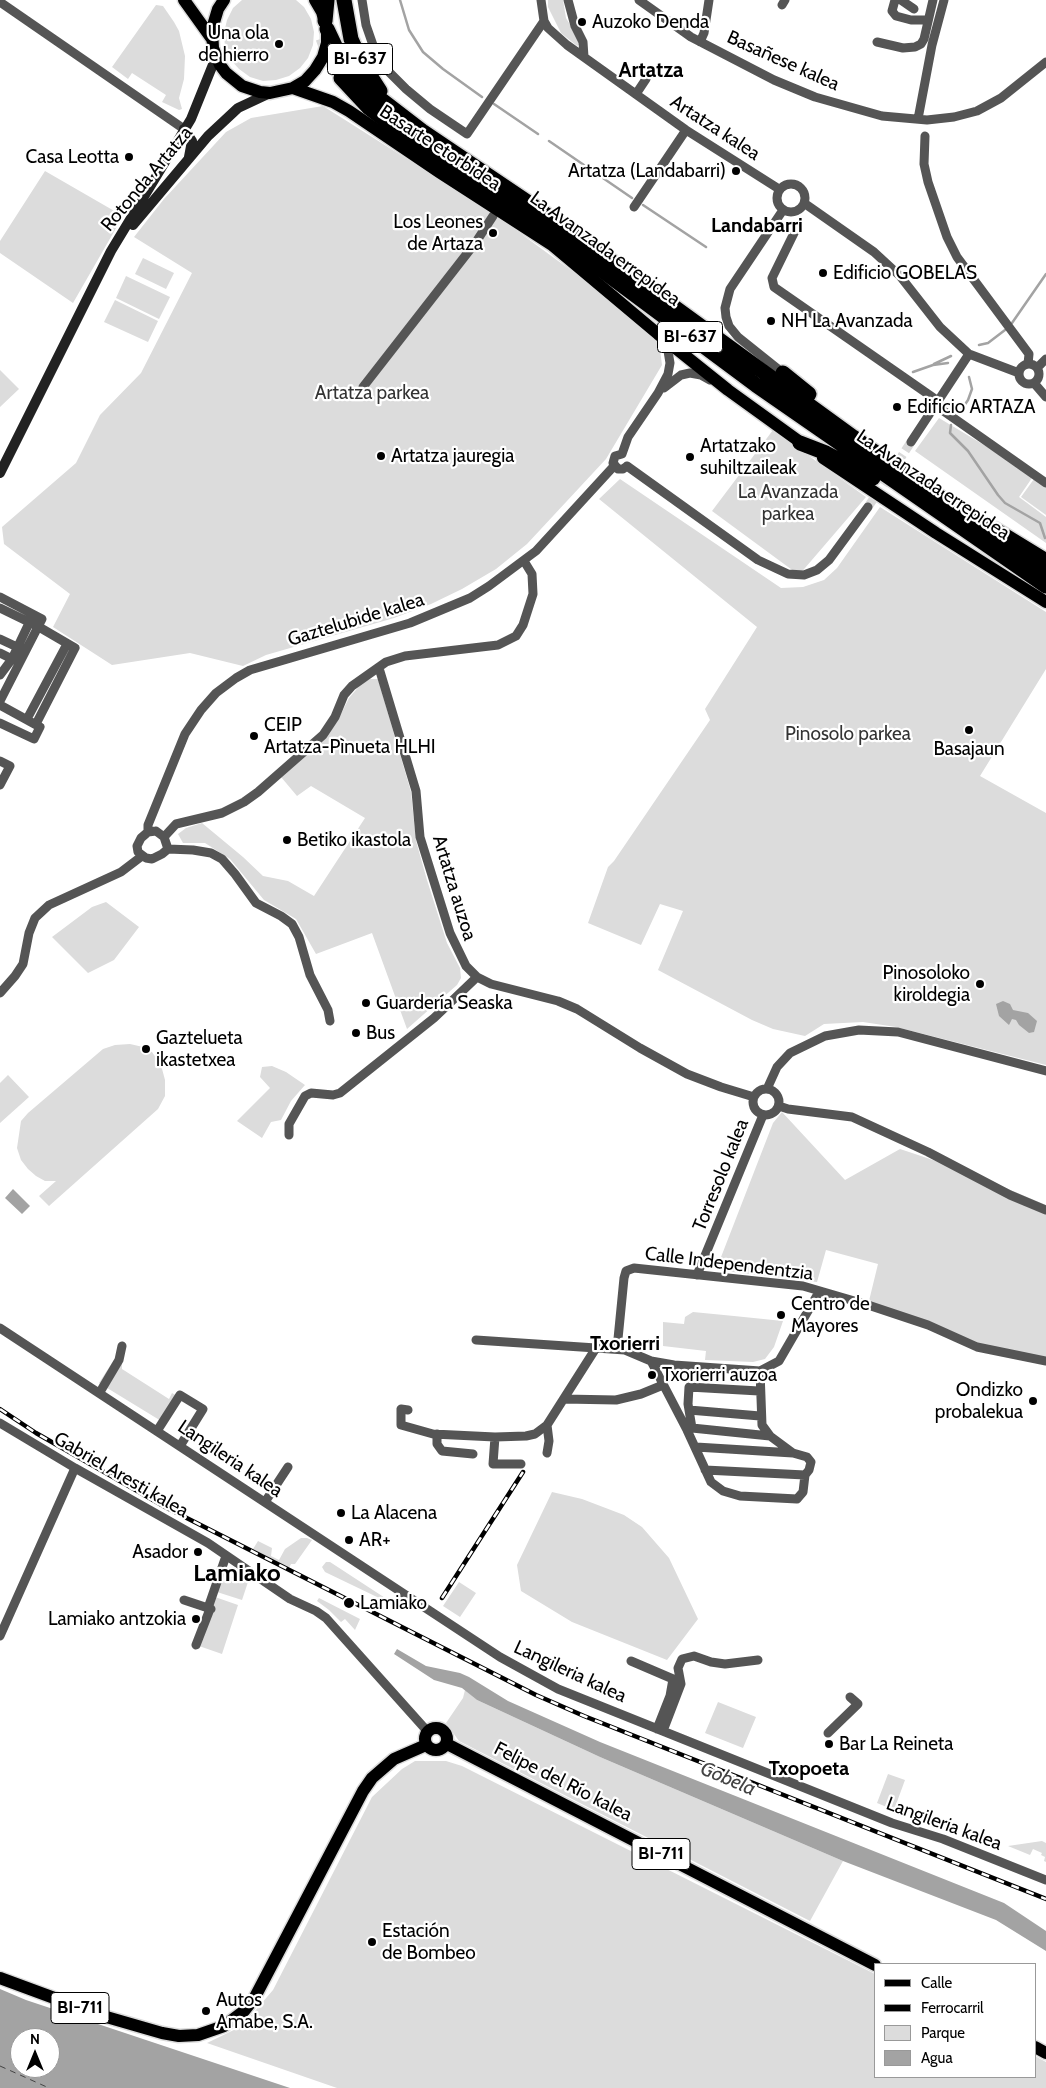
<!DOCTYPE html>
<meta charset="utf-8">
<style>
body{margin:0}
#map{position:relative;width:1046px;height:2088px;overflow:hidden;background:#fff;font-family:Cabin,sans-serif}
canvas{display:block}
.legend{position:absolute;left:874px;top:1963px;width:162px;height:115px;box-sizing:border-box;background:#fff;border:1px solid #999;margin:0;padding:6px 9px;list-style:none;font-size:15px;color:#000}
.legend li{display:flex;align-items:center;gap:10px;height:25px}
.legend b{width:25px;border:1px solid #999}
.north{position:absolute;left:10px;top:2028px;width:50px;height:50px;box-sizing:border-box;background:#fff;border:1px solid #999;border-radius:50%;rotate:0deg;font-size:14px;font-weight:700;line-height:20px;text-align:center;color:#000}
.north::after{content:'';display:block;margin:auto;width:18px;height:22px;background:#000;clip-path:polygon(50% 0,100% 100%,50% 72%,0 100%)}
</style>
<div id="map">
<canvas width="1046" height="2088"></canvas>
<ul class="legend">
<li><b style="height:6px;background:#000"></b>Calle</li>
<li><b style="height:6px;background:#000"></b>Ferrocarril</li>
<li><b style="height:14px;background:#dcdcdc"></b>Parque</li>
<li><b style="height:14px;background:#a3a3a3"></b>Agua</li>
</ul>
<div class="north">N</div>
</div>
<script>
const ctx = document.querySelector('canvas').getContext('2d');
ctx.lineJoin = 'round';
function fillPath(path, color) { ctx.fillStyle = color; ctx.fill(path, 'evenodd'); }
const poly = rows => new Path2D(rows.map(r => 'M' + r).join(''));
function trace(path, color, width, dash) { ctx.strokeStyle = color; ctx.lineWidth = width; ctx.lineCap = dash ? 'butt' : 'round'; ctx.setLineDash(dash || []); ctx.stroke(path); }
function drawText(font, color, halo, rows, align = 'center') {
  ctx.font = font + ' Cabin,sans-serif'; ctx.lineWidth = 4.5; ctx.setLineDash([]); ctx.textBaseline = 'middle'; ctx.strokeStyle = halo; ctx.fillStyle = color; for (const [text, x, y, turn = 0] of rows) {
    ctx.save(); ctx.translate(x, y); ctx.rotate((+turn || 0) * Math.PI / 180); ctx.textAlign = isNaN(turn) ? turn : align; if (halo) ctx.strokeText(text, 0, 0); ctx.fillText(text, 0, 0); ctx.restore();
  }
}
fillPath(poly([
 [242,0,296,0,304,7,311,19,314,32,313,45,308,58,300,68,289,76,276,80,263,81,250,77,239,69,230,59,225,47,224,33,227,20,233,8],
 [548,0,563,0,566,18,581,43,577,46,561,33,548,7],
 [156,5,163,6,174,22,179,31,185,56,184,79,179,98,182,109,179,110,162,102,166,95,132,73,128,79,112,67],
 [323,106,494,214,658,334,662,365,606,459,527,544,496,569,462,589,431,604,394,618,266,655,243,666,190,653,112,665,53,627,70,594,4,544,2,527,76,463,100,415,141,373,192,273,134,237,164,199,226,132,251,118],
 [45,171,123,216,73,303,0,253,0,241],
 [143,258,174,273,166,289,135,274],
 [126,276,170,297,159,319,116,298],
 [115,300,158,321,148,342,104,322],
 [0,370,19,389,0,407],
 [939,418,1034,475,1019,497,1046,517,1046,543,915,451],
 [773,430,866,497,799,575,712,511],
 [620,479,781,588,803,587,824,580,837,568,880,507,1046,612,1046,669,980,776,1046,813,1046,1065,896,1027,863,1022,824,1024,805,1036,773,1029,752,1020,658,970,683,911,660,904,641,945,588,923,608,867,614,861,710,720,705,709,757,627,599,499],
 [1034,479,1046,487,1046,515,1021,497],
 [370,679,378,679,411,792,416,841,427,880,447,943,460,968,461,978,457,985,407,1029,372,933,316,954,296,919,264,900,230,859,205,843,183,843,178,834,186,828,202,823,243,857,263,876,288,881,314,896,365,818,311,786,297,796,281,777,337,722,349,698,361,684],
 [106,902,139,927,114,960,88,973,52,937,92,907],
 [130,1044,143,1047,152,1052,161,1065,165,1080,165,1096,158,1109,49,1206,39,1196,56,1181,45,1181,36,1176,28,1169,21,1160,17,1148,21,1121,28,1113,103,1049,115,1045],
 [272,1066,286,1072,305,1085,291,1101,281,1120,271,1122,262,1138,237,1121,270,1088,260,1077,262,1067],
 [8,1075,29,1097,0,1123,0,1083],
 [782,1112,845,1180,900,1149,966,1171,1046,1205,1046,1360,977,1347,868,1305,878,1264,826,1250,817,1282,716,1270,773,1123],
 [693,1312,734,1316,783,1321,774,1347,765,1359,753,1362,705,1360,706,1351,663,1346,663,1322,684,1324,685,1317],
 [115,1358,122,1363,122,1369,169,1399,172,1393,182,1399,166,1424,99,1383],
 [552,1492,582,1499,624,1515,642,1527,669,1558,698,1619,667,1660,572,1622,521,1591,517,1565],
 [301,1538,307,1538,312,1540,295,1564,291,1564,289,1568,253,1549,258,1541,272,1548,271,1556,279,1560,285,1549],
 [326,1562,330,1562,402,1609,325,1572,322,1567],
 [223,1574,248,1582,242,1600,217,1592],
 [459,1582,476,1593,460,1617,443,1606],
 [215,1597,238,1605,222,1654,199,1646],
 [319,1598,360,1619,355,1630,345,1619,341,1622,329,1610,317,1601],
 [465,1690,477,1700,600,1757,843,1861,810,1921,459,1741,446,1723,463,1698],
 [718,1702,756,1717,743,1748,705,1733],
 [415,1761,446,1761,462,1766,875,1974,875,2077,1035,2077,1035,2056,1046,2062,1046,2088,337,2088,207,2043,242,2026,273,1990,372,1797,402,1769],
 [888,1774,905,1780,894,1810,877,1803],
 [1042,1841,1046,1843,1046,1862,1044,1861,1045,1857,1041,1855,1042,1853,1033,1849,1030,1855,1008,1846]
]), '#dcdcdc');
fillPath(poly([
 [1003,1001,1010,1004,1013,1010,1028,1013,1037,1021,1034,1032,1029,1033,1019,1025,1016,1020,1012,1019,1009,1025,999,1016,996,1004],
 [13,1189,30,1206,22,1214,5,1198],
 [397,1649,426,1666,460,1673,469,1677,508,1701,600,1742,1004,1903,1046,1931,1046,1951,996,1920,843,1861,600,1757,477,1700,462,1688,434,1680,394,1654],
 [0,1989,26,2000,290,2088,0,2088],
 [20,2038,50,2038,50,2068,20,2068]
]), '#a3a3a3');
trace(poly([
 [400,0,409,30,423,52,443,69,482,97],
 [494,104,538,134],
 [549,141,632,198],
 [643,205,706,247],
 [1012,323,1046,274],
 [979,345,988,343,1005,330],
 [934,364,951,356],
 [913,372,933,365,948,363],
 [959,413,968,400,972,389,969,377],
 [951,425,950,433,968,451,998,495,1005,503,1040,523,1045,538]
]), '#a3a3a3', 2.5);
trace(poly([
 [0,2066,49,2088]
]), '#444', 1, [6, 5]);
trace(poly([
 [868,507,911,442]
]), '#d9d9d9', 9, [9, 4.5]);
trace(poly([
 [323,38,331,60,341,78]
]), '#d9d9d9', 15, [15, 8]);
const primary = poly([
 [184,0,212,39],
 [224,0,218,9,212,29,213,48,220,65,226,73,242,86,260,92,270,93,293,88,305,81,315,70,323,57,327,43,327,29,322,12,315,0],
 [293,88,333,102,349,111,439,172,552,245,658,334,728,390,807,447],
 [823,458,936,533,1046,602],
 [995,528,1046,559],
 '425 1739a11 11 0 1 1 22 0a11 11 0 1 1-22 0Z',
 [447,1744,875,1965],
 [0,1978,103,2016,162,2033,179,2036,198,2035,224,2026,244,2011,255,1997,363,1791,372,1778,394,1759,426,1745],
 [1035,2047,1046,2053]
]);
const highway = poly([
 [344,0,351,39,362,63,380,91],
 [325,21,327,0],
 [327,29,336,48,358,79,370,91,422,131,563,226,853,437,1046,571],
 [341,78,368,107,386,121,557,237,756,385,1046,586],
 [783,373,809,394],
 [800,443,826,453,873,478]
]);
trace(primary, '#dbdbdb', 15);
trace(highway, '#dbdbdb', 18);
trace(poly([
 [362,0,366,25,374,48,388,71,406,89,430,109,467,134,544,21],
 [541,0,544,21,548,28,567,45,686,130,779,189],
 [568,0,575,26,583,42,584,57],
 [639,0,691,37,774,80,815,97,882,116,927,120,954,117,977,111,1001,98,1046,62],
 [895,0,892,11,896,16,911,20,927,20],
 [901,0,914,9],
 [0,2,184,129],
 [782,5,785,0],
 [700,42,704,33,709,0],
 [877,42,903,48,915,47,921,44,924,39,933,0],
 [636,94,646,79],
 [918,119,932,45,944,0],
 [925,136,924,164,928,182,947,237,957,257,1029,354,1028,364],
 '777 198a14 14 0 1 1 28 0a14 14 0 1 1-28 0Z',
 [804,203,874,252,900,276,940,327,969,354,1019,373],
 [634,207,686,130],
 [783,210,730,289,725,308,726,317,729,326,738,337,783,373],
 [796,229,772,278,774,287,938,401],
 '1019 374a10 10 0 1 1 20 0a10 10 0 1 1-20 0Z',
 [1037,368,1046,359],
 [1034,383,1046,397],
 [363,387,476,242,493,216],
 [664,388,681,375,690,373,701,375,710,380],
 [935,405,1046,483],
 [911,442,969,354],
 [622,454,628,437,658,393,668,374,670,363,668,351,662,341],
 [622,454,615,456,613,463,618,469,623,469,627,466],
 [627,466,758,560,788,574,804,575,817,570,829,560,868,507],
 [0,597,42,619,0,701],
 [0,608,39,627,75,648,36,724],
 [0,639,17,647],
 [0,653,12,659],
 [379,668,416,791,420,837,450,933,466,966,477,977,491,984,558,1001,577,1009,640,1048,687,1074,721,1087,754,1097],
 [0,675,12,659,31,619],
 [0,705,40,727,34,739,0,723],
 [27,719,67,644],
 [0,761,10,766,0,785],
 [156,831,164,837,168,849,162,854,152,859,146,858,138,852,137,846,141,838,148,832,156,831],
 [148,832,148,825,185,734,201,710,216,693,236,678,250,670,410,623,470,598,489,586,536,551,614,466],
 [164,837,176,824,222,813,244,802,258,792,323,735,335,717,344,695,352,686,386,662,405,656,498,645,516,636,523,625,533,594,532,574,524,561],
 [168,849,193,850,211,853,222,859,235,874,256,903,281,916,292,924,299,937,310,975,328,1010,330,1021],
 [0,993,15,976,23,964,29,933,35,918,49,905,121,872,142,856],
 '753 1102a13 13 0 1 1 26 0a13 13 0 1 1-26 0Z',
 [767,1089,777,1067,790,1053,825,1036,859,1030,898,1032,1046,1071],
 [779,1106,788,1109,852,1117,928,1152,1010,1195,1046,1210],
 [289,1135,289,1124,305,1096,311,1093,333,1095,340,1093,434,1018,477,977],
 [697,1275,763,1115],
 [0,1328,500,1657,558,1689,892,1823,943,1839,1046,1880],
 [476,1340,596,1348],
 [617,1349,624,1278,626,1271,634,1268,803,1286,868,1305,928,1325,977,1347,1046,1361],
 [651,1361,687,1430,711,1482,723,1491,740,1496,797,1499,803,1492,805,1475,809,1470,811,1462,807,1457,793,1453,696,1447],
 [760,1371,762,1425,770,1436,793,1453],
 [100,1392,119,1360,122,1346],
 [564,1399,616,1400,641,1394,663,1385],
 [408,1410,401,1409,401,1425,433,1434,495,1437,526,1436,535,1434,547,1425,596,1348,625,1350,651,1361,674,1365,760,1371,779,1361,819,1292],
 [689,1410,760,1416],
 [0,1423,75,1468,208,1543,290,1599,316,1611,326,1618,428,1732],
 [547,1425,549,1441,547,1453],
 [692,1428,688,1404,689,1387,759,1391],
 [688,1430,692,1428,770,1436],
 [157,1431,180,1395,203,1409,180,1446],
 [437,1434,437,1444,442,1451,473,1454],
 [495,1437,493,1464,521,1464],
 [705,1470,805,1475],
 [265,1502,288,1467],
 [184,1600,211,1609],
 [208,1608,226,1556],
 [0,1636,75,1468],
 [196,1645,210,1609],
 [631,1661,673,1679,670,1696,657,1729],
 [663,1731,681,1684,678,1668,682,1659,694,1656,711,1662,725,1664,758,1660],
 [828,1733,858,1704,850,1697]
]), '#555', 9);
trace(poly([
 [184,129,192,141,189,157],
 [133,225,208,136,238,108,270,93],
 [0,473,111,251,191,119,216,57]
]), '#222', 10);
trace(primary, '#000', 12);
trace(highway, '#000', 15);
const rail = poly([
 [0,1409,36,1433,167,1508,536,1695,584,1716,1046,1899],
 [442,1598,523,1472]
]);
trace(rail, '#000', 4.5);
trace(rail, '#fff', 2.5, [8]);
for (const [x, y, r, color] of [
 [582,22,5,"#000"],
 [279,44,5,"#000"],
 [129,157,5,"#000"],
 [736,171,5,"#000"],
 [493,233,5,"#000"],
 [823,273,5,"#000"],
 [771,321,5,"#000"],
 [897,407,5,"#000"],
 [381,456,5,"#000"],
 [690,457,5,"#000"],
 [969,730,5,"#000"],
 [254,736,5,"#000"],
 [287,840,5,"#000"],
 [980,984,5,"#000"],
 [366,1003,5,"#000"],
 [356,1033,5,"#000"],
 [146,1049,5,"#000"],
 [781,1315,5,"#000"],
 [652,1375,5,"#000"],
 [1033,1401,5,"#000"],
 [341,1513,5,"#000"],
 [349,1540,5,"#000"],
 [198,1552,5,"#000"],
 [349,1603,6,"#000"],
 [196,1619,5,"#000"],
 [829,1744,5,"#000"],
 [372,1942,5,"#000"],
 [206,2011,5,"#000"]
]) { const dot = new Path2D(); dot.arc(x, y, r, 0, 2 * Math.PI); ctx.fillStyle = color; ctx.fill(dot); trace(dot, '#fff', 2); }
for (const [x, y, w] of [
 [360,59,65],
 [690,337,65],
 [661,1854,58],
 [80,2008,58]
]) { const box = new Path2D(); box.roundRect(x - w / 2, y - 15.5, w, 31, 4); ctx.fillStyle = '#fff'; ctx.fill(box); trace(box, '#000', 1); }
drawText('bold 18px', '#000', null, [
 ["BI-637",360,59],
 ["BI-637",690,337],
 ["BI-711",661,1854],
 ["BI-711",80,2008]
]);
drawText('19px', '#000', '#fff', [
 ["Auzoko Denda",592,22],
 ["Una ola",269,33,"right"],
 ["de hierro",269,55,"right"],
 ["Casa Leotta",119,157,"right"],
 ["Artatza (Landabarri)",726,171,"right"],
 ["Los Leones",483,222,"right"],
 ["de Artaza",483,244,"right"],
 ["Edificio GOBELAS",833,273],
 ["NH La Avanzada",781,321],
 ["Edificio ARTAZA",907,407],
 ["Artatzako",700,446],
 ["suhiltzaileak",700,468],
 ["Artatza jauregia",391,456],
 ["CEIP",264,725],
 ["Artatza-Pìnueta HLHI",264,747],
 ["Basajaun",969,749,"center"],
 ["Betiko ikastola",297,840],
 ["Pinosoloko",970,973,"right"],
 ["kiroldegia",970,995,"right"],
 ["Guardería Seaska",376,1003],
 ["Bus",366,1033],
 ["Gaztelueta",156,1038],
 ["ikastetxea",156,1060],
 ["Centro de",791,1304],
 ["Mayores",791,1326],
 ["Txorierri auzoa",662,1375],
 ["Ondizko",1023,1390,"right"],
 ["probalekua",1023,1412,"right"],
 ["La Alacena",351,1513],
 ["AR+",359,1540],
 ["Asador",188,1552,"right"],
 ["Lamiako",360,1603],
 ["Lamiako antzokia",186,1619,"right"],
 ["Bar La Reineta",839,1744],
 ["Estación",382,1931],
 ["de Bombeo",382,1953],
 ["Autos",216,2000],
 ["Amabe, S.A.",216,2022]
], 'left');
drawText('19px', '#000', '#fff', [
 ["Basañese kalea",783,61,24],
 ["Artatza kalea",715,128,33],
 ["Basarte etorbidea",440,148,33],
 ["Rotonda Artatza",147,179,-50],
 ["La Avanzada errepidea",605,249,36],
 ["La Avanzada errepidea",933,485,34],
 ["Gaztelubide kalea",356,620,-17],
 ["Artatza auzoa",454,888,73],
 ["Torresolo kalea",721,1175,-68],
 ["Calle Independentzia",729,1264,7],
 ["Langileria kalea",230,1459,34],
 ["Gabriel Aresti kalea",121,1475,30],
 ["Langileria kalea",570,1672,25],
 ["Felipe del Río kalea",563,1782,27],
 ["Langileria kalea",944,1824,20]
]);
drawText('19px', '#333', '#fff', [
 ["Artatza parkea",372,393],
 ["La Avanzada",788,492],
 ["parkea",788,514],
 ["Pinosolo parkea",848,734]
]);
drawText('bold 20px', '#000', '#fff', [
 ["Landabarri",757,226],
 ["Txorierri",625,1344],
 ["Txopoeta",809,1769]
]);
drawText('italic 20px', '#444', '#fff', [
 ["Gobela",728,1779,23]
]);
drawText('bold 21px', '#000', '#fff', [
 ["Artatza",651,71]
]);
drawText('bold 24px', '#000', '#fff', [
 ["Lamiako",237,1574]
]);
</script>
